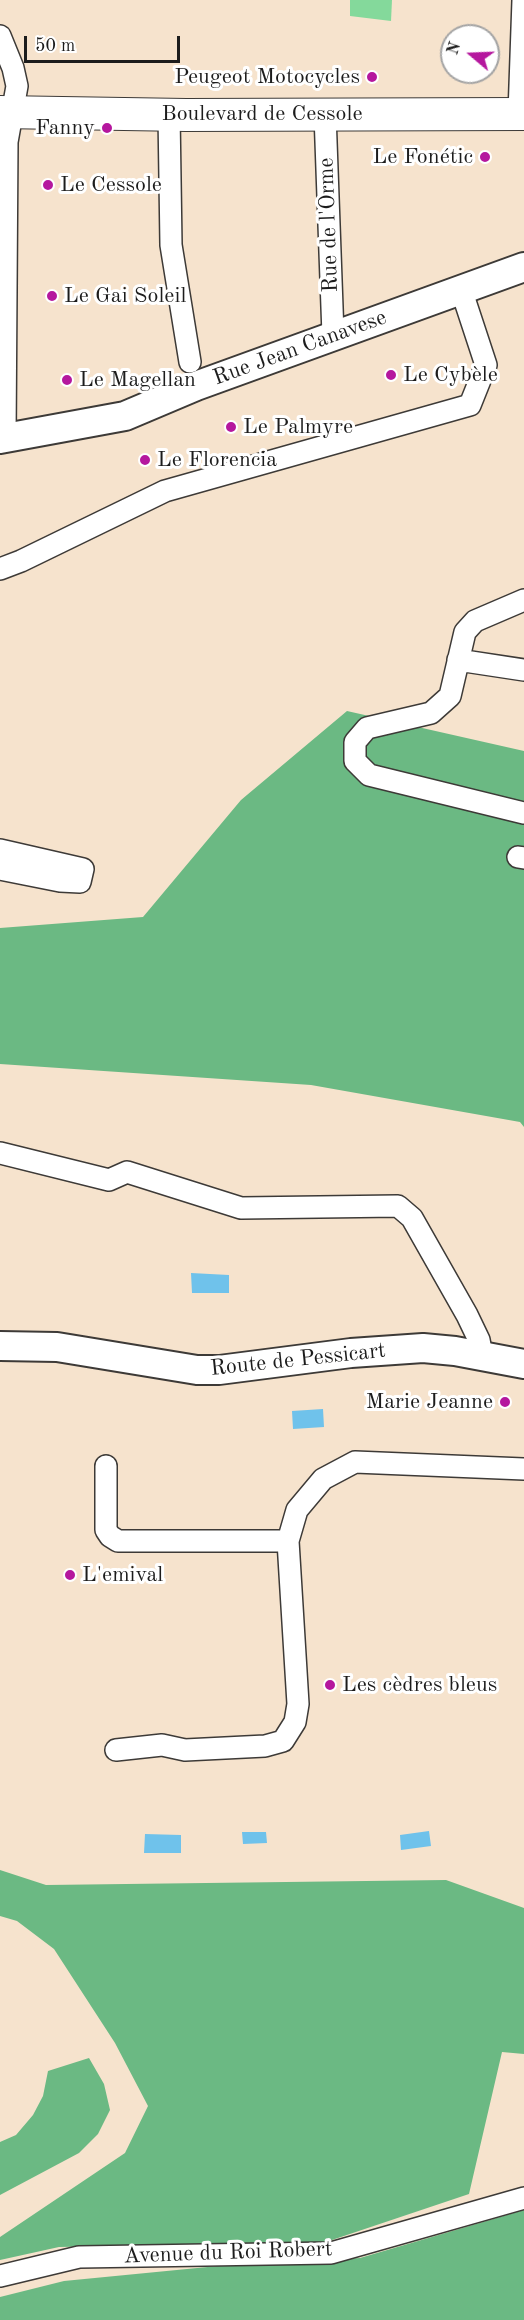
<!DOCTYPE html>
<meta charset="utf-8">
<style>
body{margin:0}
#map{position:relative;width:524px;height:2320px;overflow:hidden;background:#f6e3cd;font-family:"Old Standard TT",serif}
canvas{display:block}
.north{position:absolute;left:440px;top:24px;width:60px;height:60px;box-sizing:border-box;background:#fff;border:2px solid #a4a4a4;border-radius:50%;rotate:289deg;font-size:16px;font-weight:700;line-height:24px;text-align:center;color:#1c1c1c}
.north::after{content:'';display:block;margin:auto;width:21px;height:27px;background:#b5179e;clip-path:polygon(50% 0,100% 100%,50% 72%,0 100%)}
.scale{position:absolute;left:24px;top:36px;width:156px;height:27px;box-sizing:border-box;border:3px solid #1c1c1c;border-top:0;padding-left:8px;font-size:18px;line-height:21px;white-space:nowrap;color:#1c1c1c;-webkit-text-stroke:4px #fff;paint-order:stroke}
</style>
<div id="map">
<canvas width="524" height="2320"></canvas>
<div class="north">N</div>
<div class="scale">50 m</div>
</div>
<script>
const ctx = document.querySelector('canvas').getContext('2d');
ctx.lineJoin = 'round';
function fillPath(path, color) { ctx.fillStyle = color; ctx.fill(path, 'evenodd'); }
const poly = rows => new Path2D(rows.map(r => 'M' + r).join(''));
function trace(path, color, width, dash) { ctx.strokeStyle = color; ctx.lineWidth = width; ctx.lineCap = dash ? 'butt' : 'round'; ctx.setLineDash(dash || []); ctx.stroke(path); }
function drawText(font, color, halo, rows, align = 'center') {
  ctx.font = font + ' "Old Standard TT",serif'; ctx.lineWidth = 6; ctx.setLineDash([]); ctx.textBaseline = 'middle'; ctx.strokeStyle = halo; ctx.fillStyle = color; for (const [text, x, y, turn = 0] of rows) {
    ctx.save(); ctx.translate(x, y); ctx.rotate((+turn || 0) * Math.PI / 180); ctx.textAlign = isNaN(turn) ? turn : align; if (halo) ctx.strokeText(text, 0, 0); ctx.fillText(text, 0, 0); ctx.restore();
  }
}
fillPath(poly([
 [350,0,392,0,391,21,350,16]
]), '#84d99b');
fillPath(poly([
 [347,711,524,751,524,1127,520,1122,311,1085,0,1064,0,928,143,917,241,800],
 [0,1870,46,1885,446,1880,524,1908,524,2054,502,2052,469,2194,326,2242,59,2247,0,2260,0,2237,125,2153,148,2106,115,2043,54,1949,17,1921,0,1916],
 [89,2058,104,2084,110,2110,98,2134,79,2153,0,2195,0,2142,16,2135,33,2115,43,2096,48,2071],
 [524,2210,524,2320,0,2320,0,2297,64,2281,228,2265,360,2258]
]), '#6bb983');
fillPath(poly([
 [191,1273,229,1275,229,1293,192,1293],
 [323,1409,324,1427,293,1429,292,1411],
 [429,1831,431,1846,401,1850,400,1835],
 [242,1832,266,1832,267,1843,243,1844],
 [145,1834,181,1835,181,1853,144,1853]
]), '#6fc2eb');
const street = poly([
 [0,36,13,68,17,86,7,142,5,439],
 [169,114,171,245,190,362],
 [325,114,333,335],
 [519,114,523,0],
 [0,569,21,561,165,491,470,405,486,365,461,289],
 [524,600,475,621,465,632,450,696,431,713,367,728,355,742,355,761,369,775,524,813],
 [458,660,524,670],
 [0,850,83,869,80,882,60,881,0,869],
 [518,857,524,858],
 [0,1153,109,1180,127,1172,241,1208,398,1206,412,1218,467,1315,479,1340,482,1356],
 [106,1466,106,1530,110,1536,118,1541,288,1541],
 [116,1750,162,1745,185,1750,265,1746,283,1741,295,1722,298,1704,288,1541,297,1510,323,1479,355,1462,524,1469],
 [0,2276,79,2257,331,2253,524,2198]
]);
const secondary = poly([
 [0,439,125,416,196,386,524,267],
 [0,1346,57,1347,197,1370,219,1370,351,1353,423,1348,455,1351,524,1364]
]);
const primary = poly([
 [0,112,186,115,524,114]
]);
trace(street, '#3d3a37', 24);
trace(secondary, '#3d3a37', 32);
trace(primary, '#3d3a37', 34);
trace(street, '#fff', 21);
trace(secondary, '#fff', 28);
trace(primary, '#fff', 32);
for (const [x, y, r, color] of [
 [372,77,6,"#b5179e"],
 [107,128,6,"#b5179e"],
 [485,157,6,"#b5179e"],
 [48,185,6,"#b5179e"],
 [52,296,6,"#b5179e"],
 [391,375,6,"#b5179e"],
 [67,380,6,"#b5179e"],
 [231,427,6,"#b5179e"],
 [145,460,6,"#b5179e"],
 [505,1402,6,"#b5179e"],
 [70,1575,6,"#b5179e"],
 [330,1685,6,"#b5179e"]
]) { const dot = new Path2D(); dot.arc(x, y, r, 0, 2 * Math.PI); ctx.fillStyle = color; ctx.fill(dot); trace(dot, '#fff', 2); }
drawText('22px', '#1c1c1c', '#fff', [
 ["Peugeot Motocycles",360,77,"right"],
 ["Fanny",95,128,"right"],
 ["Le Fonétic",473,157,"right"],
 ["Le Cessole",60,185],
 ["Le Gai Soleil",64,296],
 ["Le Cybèle",403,375],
 ["Le Magellan",79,380],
 ["Le Palmyre",243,427],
 ["Le Florencia",157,460],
 ["Marie Jeanne",493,1402,"right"],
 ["L'emival",82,1575],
 ["Les cèdres bleus",342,1685]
], 'left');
drawText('22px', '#1c1c1c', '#fff', [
 ["Boulevard de Cessole",262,114],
 ["Rue de l'Orme",329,225,-92],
 ["Rue Jean Canavese",300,348,-20],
 ["Route de Pessicart",298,1360,-6],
 ["Avenue du Roi Robert",228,2253,-2]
]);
</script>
